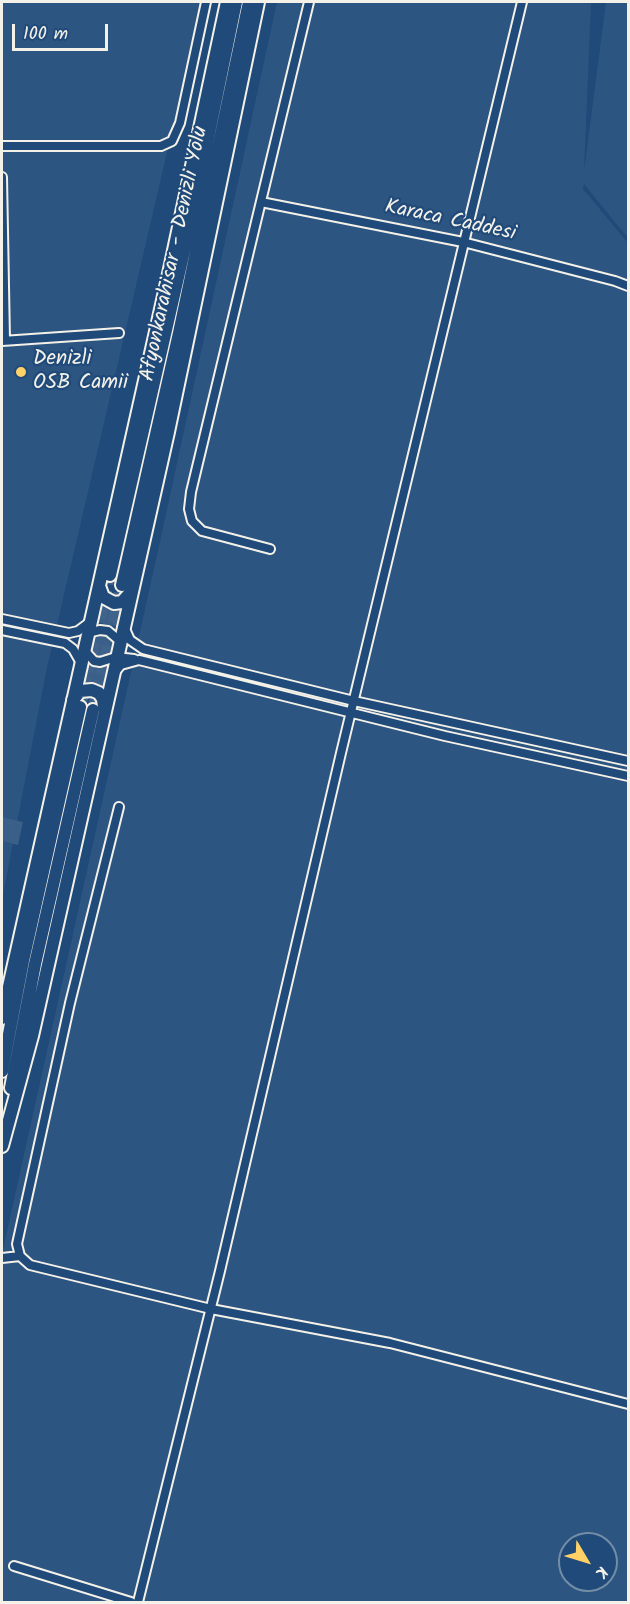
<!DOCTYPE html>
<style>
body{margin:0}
#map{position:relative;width:630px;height:1604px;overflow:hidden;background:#1f4a7a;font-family:Kalam,sans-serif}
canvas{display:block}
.frame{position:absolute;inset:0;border:3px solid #f4f1e8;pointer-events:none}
.north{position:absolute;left:558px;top:1532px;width:60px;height:60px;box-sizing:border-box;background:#1f4a7a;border:2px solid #748da6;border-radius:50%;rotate:128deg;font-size:16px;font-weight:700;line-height:24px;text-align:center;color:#f4f1e8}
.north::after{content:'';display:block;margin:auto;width:21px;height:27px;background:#ffd166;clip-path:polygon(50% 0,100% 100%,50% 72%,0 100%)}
.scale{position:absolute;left:12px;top:24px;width:96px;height:27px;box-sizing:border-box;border:3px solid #f4f1e8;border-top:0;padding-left:8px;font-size:18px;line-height:21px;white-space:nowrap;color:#f4f1e8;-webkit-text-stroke:4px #1f4a7a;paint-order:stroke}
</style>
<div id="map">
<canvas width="630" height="1604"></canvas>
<div class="frame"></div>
<div class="north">K</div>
<div class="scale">100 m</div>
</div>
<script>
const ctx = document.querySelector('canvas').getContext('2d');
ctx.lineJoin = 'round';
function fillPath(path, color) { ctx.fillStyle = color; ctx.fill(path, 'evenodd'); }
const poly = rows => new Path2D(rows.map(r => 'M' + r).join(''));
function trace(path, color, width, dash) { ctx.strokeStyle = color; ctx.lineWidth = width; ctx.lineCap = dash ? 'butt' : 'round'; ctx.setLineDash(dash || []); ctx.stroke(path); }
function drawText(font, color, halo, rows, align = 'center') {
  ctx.font = font + ' Kalam,sans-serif'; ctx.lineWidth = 4.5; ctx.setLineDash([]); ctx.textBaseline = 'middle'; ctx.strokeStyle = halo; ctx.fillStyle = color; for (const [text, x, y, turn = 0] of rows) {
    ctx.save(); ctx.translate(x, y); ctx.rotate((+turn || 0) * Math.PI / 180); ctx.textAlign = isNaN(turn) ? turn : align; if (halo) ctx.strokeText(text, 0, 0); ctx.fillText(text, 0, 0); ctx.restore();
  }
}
fillPath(poly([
 [2,2,202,2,46,672,2,900],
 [277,2,591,2,584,172,606,2,628,2,628,238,584,184,583,189,628,243,628,1602,2,1602,2,1254,159,546],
 [570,1544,606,1544,606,1580,570,1580]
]), '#2d5581');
fillPath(poly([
 [100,600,124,605,119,627,95,622],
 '90 646a12 12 0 1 1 24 0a12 12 0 1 1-24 0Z',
 [84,665,109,671,104,694,79,688],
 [2,817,23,822,18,845,2,841]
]), '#3a5f88');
trace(poly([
 [80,707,108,582],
 [93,710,122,585]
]), '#3f638a', 12, [12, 6]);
const minor = poly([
 [2,146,161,146,172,141,180,123,206,2],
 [2,177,5,340],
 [261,202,463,242,615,281,628,286],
 [2,341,119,333],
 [270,549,202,531,192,521,189,509,191,492,309,2],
 [2,619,69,633,78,631,90,622],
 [125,629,130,640,143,649,354,701,628,761],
 [2,630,65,643,73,649,81,663],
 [87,633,100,630,108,631,121,642],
 [84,650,94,661,100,662,116,657,134,659],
 [116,671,121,665,139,660,445,736,628,776],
 [119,807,70,1003,17,1244,20,1256,30,1265,211,1309,390,1343,628,1404],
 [2,1258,20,1256],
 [14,1566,131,1602],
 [138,1602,220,1271,341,753,522,2]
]);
const trunk = poly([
 [110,575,190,225,236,2],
 [122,585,179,333,249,2],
 [99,586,103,597,114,603,122,602,131,592],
 [73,700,80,691,92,690,99,693,103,699,104,707],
 [2,1018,170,269,227,2],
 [2,1071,23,961,80,707],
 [11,1088,35,964,93,710],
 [2,1146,32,1036,168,432,258,2]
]);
trace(minor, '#f4f1e8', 12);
trace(trunk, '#f4f1e8', 16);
trace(minor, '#1f4a7a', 8);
trace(trunk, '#1f4a7a', 12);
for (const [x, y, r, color] of [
 [21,372,6,"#ffd166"]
]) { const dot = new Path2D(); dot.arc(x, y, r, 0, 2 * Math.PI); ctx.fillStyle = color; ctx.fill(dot); trace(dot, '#1f4a7a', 2); }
drawText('21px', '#f4f1e8', '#1f4a7a', [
 ["Karaca Caddesi",450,222,12],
 ["Afyonkarahisar - Denizli Yolu",176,254,-78]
]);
drawText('21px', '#f4f1e8', '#1f4a7a', [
 ["Denizli",33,360],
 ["OSB Camii",33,384]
], 'left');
</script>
